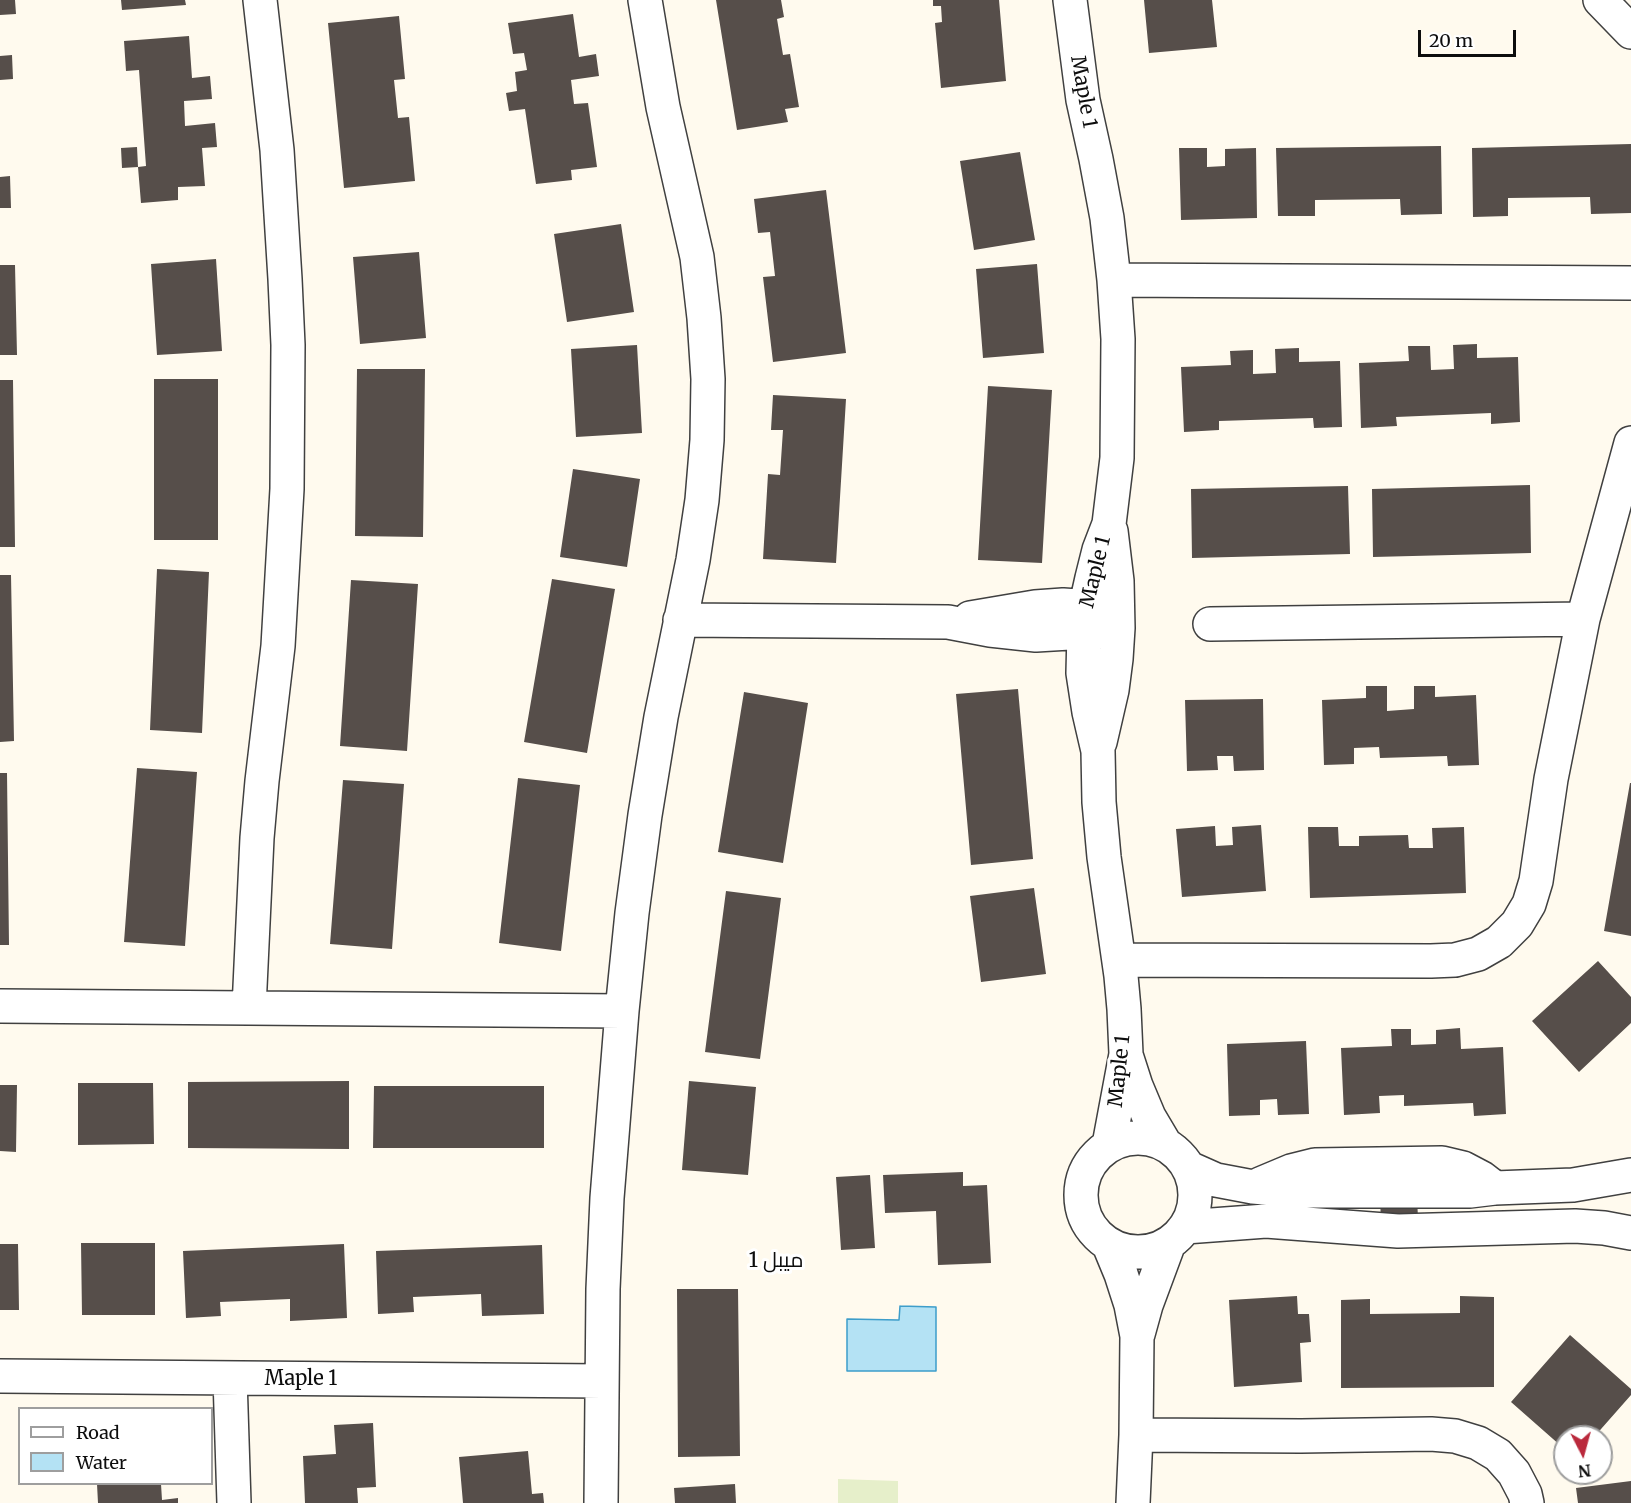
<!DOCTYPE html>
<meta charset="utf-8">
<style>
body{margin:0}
#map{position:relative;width:1631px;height:1503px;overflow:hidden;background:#fffaee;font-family:Merriweather,serif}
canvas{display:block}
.legend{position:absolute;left:18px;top:1407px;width:195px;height:78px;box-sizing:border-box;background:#fff;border:2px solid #9e9e9e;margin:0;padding:8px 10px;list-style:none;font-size:18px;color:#0d0d0d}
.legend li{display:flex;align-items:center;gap:12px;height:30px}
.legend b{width:30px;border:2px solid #9e9e9e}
.north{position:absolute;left:1553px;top:1425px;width:60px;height:60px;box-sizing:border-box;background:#fff;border:2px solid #9e9e9e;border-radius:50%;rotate:174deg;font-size:16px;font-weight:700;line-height:24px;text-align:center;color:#0d0d0d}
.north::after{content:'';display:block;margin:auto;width:21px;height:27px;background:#ba293c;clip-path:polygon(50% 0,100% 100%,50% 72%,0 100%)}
.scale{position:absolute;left:1418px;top:30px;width:98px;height:27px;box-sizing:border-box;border:3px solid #0d0d0d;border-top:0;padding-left:8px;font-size:18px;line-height:21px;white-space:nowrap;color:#0d0d0d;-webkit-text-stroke:4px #fff;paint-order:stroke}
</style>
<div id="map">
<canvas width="1631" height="1503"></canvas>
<ul class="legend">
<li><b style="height:8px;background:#fff"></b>Road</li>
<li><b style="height:16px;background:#b4e2f4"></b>Water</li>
</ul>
<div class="north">N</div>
<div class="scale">20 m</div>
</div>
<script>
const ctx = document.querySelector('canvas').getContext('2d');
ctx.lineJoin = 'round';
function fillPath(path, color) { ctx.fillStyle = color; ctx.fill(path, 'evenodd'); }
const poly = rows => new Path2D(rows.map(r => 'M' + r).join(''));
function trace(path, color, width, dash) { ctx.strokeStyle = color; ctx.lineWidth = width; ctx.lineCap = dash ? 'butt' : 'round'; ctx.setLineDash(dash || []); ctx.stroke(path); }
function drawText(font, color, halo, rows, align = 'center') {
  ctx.font = font + ' Merriweather,Cairo,serif'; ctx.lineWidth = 6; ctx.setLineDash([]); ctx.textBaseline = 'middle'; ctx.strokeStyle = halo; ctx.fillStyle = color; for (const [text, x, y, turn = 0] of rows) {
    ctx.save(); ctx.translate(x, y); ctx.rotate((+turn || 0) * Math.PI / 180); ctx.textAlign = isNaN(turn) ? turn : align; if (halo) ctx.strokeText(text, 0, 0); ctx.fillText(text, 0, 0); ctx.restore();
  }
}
fillPath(poly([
 [838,1479,898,1481,898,1503,838,1503]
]), '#e6efca');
const water = poly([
 [900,1306,936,1307,936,1371,847,1371,847,1319,899,1320,900,1306]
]);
fillPath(water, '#b4e2f4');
trace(water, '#3d9dca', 1.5);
fillPath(poly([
 [0,0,15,0,16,14,0,15],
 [121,0,185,0,186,5,122,10],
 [716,0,781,0,784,17,777,19,783,55,790,54,799,107,785,109,788,122,737,130],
 [933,0,999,0,1006,81,941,88,935,23,942,22,941,6,933,6],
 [1144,0,1212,0,1217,47,1149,53],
 [573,14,579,57,596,54,599,76,571,80,574,104,588,103,597,167,571,170,572,180,536,184,525,109,509,111,506,93,517,91,515,72,527,70,524,53,513,54,508,23],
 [399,16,405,79,394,80,398,118,409,117,415,181,344,188,328,23],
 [189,36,192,78,210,76,212,99,184,101,185,126,215,123,217,147,202,148,205,186,178,187,178,200,141,203,138,167,122,168,121,148,137,147,138,167,146,166,139,70,126,71,124,41],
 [12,55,13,79,0,80,0,56],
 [1631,144,1631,213,1591,214,1590,197,1508,198,1508,216,1473,217,1472,148],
 [1441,146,1442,214,1401,215,1400,199,1315,200,1315,216,1278,216,1276,148],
 [1179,148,1207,148,1207,167,1225,166,1225,149,1256,148,1257,218,1181,220],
 [1020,152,1035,240,974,250,960,161],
 [10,176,11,208,0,208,0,177],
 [826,190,846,353,773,362,763,277,775,276,770,232,758,233,754,199],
 [621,224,634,312,567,322,554,234],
 [419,252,426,338,360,344,353,257],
 [216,259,222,351,157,355,151,264],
 [1037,264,1044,353,983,358,976,269],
 [0,265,15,265,17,355,0,355],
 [1477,344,1477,358,1518,357,1520,422,1491,424,1491,413,1396,417,1397,426,1361,428,1359,363,1409,361,1408,346,1430,346,1431,370,1454,369,1453,345],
 [637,345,642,433,576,437,571,349],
 [1299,348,1299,362,1340,361,1342,427,1314,428,1313,418,1219,421,1219,430,1184,432,1181,367,1231,365,1230,351,1253,350,1253,374,1276,373,1275,349],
 [357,369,425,369,423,537,355,536],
 [154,379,218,379,218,540,154,540],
 [0,380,13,380,15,547,0,547],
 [988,386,1052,390,1042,563,978,560],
 [773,395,846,399,836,563,763,559,768,474,780,475,783,430,771,430],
 [573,469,640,479,627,567,560,557],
 [1530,485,1531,553,1373,557,1372,489],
 [1348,486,1350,554,1192,558,1191,489],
 [157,569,209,572,202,733,150,730],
 [0,575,11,575,14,741,0,742],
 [552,579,615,589,587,753,524,742],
 [351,580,418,584,407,751,340,746],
 [1366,686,1387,686,1387,711,1414,709,1414,686,1435,686,1435,697,1476,695,1479,765,1448,766,1447,756,1380,758,1379,747,1354,748,1354,764,1324,765,1322,700,1366,698],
 [1018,689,1033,859,971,865,956,694],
 [744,692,808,703,783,863,718,852],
 [1263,699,1264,770,1234,771,1233,756,1217,756,1218,770,1187,771,1185,700],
 [137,768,197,772,185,946,124,942],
 [0,773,7,773,9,945,0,945],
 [518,778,580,785,561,951,499,943],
 [343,780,404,784,392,949,330,944],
 [1630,783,1631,783,1631,936,1604,931],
 [1261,825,1266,891,1182,897,1176,829,1215,826,1216,846,1233,845,1232,827],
 [1308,827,1338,827,1339,846,1359,846,1359,836,1408,835,1409,848,1433,848,1432,828,1464,827,1466,893,1310,898],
 [1034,888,1046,974,981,982,970,896],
 [726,891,781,898,760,1059,705,1052],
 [1598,961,1631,997,1631,1023,1579,1072,1532,1021],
 [1460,1028,1461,1049,1503,1047,1506,1114,1474,1116,1473,1103,1404,1106,1404,1095,1379,1096,1380,1113,1344,1115,1341,1048,1392,1046,1391,1029,1411,1029,1411,1045,1436,1044,1436,1030],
 [1306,1041,1309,1114,1278,1115,1277,1099,1260,1100,1260,1115,1229,1116,1227,1044],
 [349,1081,349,1149,188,1148,188,1082],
 [689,1081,756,1087,748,1175,682,1170],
 [78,1083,153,1083,154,1144,78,1145],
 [0,1085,17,1085,16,1152,0,1151],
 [374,1086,544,1086,544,1148,373,1148],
 [963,1172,963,1186,987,1185,991,1263,938,1265,936,1211,885,1213,883,1175],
 [870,1175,875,1248,841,1250,836,1177],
 [1417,1198,1418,1218,1381,1220,1380,1200],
 [81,1243,155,1243,155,1315,82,1315],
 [0,1244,18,1244,19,1310,0,1310],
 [344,1244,347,1318,290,1321,290,1299,220,1302,221,1316,186,1318,183,1251],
 [542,1245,544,1314,482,1316,481,1294,413,1297,414,1312,378,1314,376,1251],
 [677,1289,738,1289,740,1456,678,1457],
 [1297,1296,1298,1314,1309,1314,1311,1342,1300,1343,1302,1382,1234,1387,1229,1300],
 [1460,1296,1494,1297,1494,1387,1341,1388,1341,1300,1370,1299,1370,1314,1460,1313],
 [1570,1335,1631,1389,1631,1395,1594,1437,1579,1437,1573,1432,1569,1437,1565,1437,1565,1442,1561,1446,1511,1402],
 [373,1423,376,1487,357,1488,358,1503,305,1503,303,1456,336,1454,334,1425],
 [528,1451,532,1494,543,1493,544,1503,463,1503,459,1457],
 [1631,1481,1631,1503,1578,1503,1576,1488],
 [97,1484,161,1484,162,1500,178,1498,178,1503,98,1503],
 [735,1484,736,1503,675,1503,674,1488]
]), '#564e4a');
const minor = poly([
 [1070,0,1083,100,1096,159,1107,218,1114,280,1118,339,1117,458,1109,524,1099,550,1092,578,1086,605,1084,632,1083,673,1089,712,1098,751,1099,802,1104,857,1121,976,1124,1009,1126,1054,1109,1145],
 [1600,0,1631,32],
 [1114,280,1631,283],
 [970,618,1035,607,1063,605,1106,608],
 [680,620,948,622,990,630,1036,635,1103,631,1118,628],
 [1210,624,1583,619],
 [1100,742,1112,690,1116,659,1118,628,1117,581,1111,531],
 [1119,960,1431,961,1455,960,1478,954,1499,942,1517,924,1529,904,1536,881,1551,779,1583,619,1631,443],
 [0,1006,622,1011],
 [249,1008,257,838,262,781,278,646,287,489,288,345,285,279,277,150,260,0],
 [1127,1058,1136,1086,1149,1117,1165,1144],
 '1081 1195a57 57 0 1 1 114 0a57 57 0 1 1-114 0Z',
 [1189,1168,1216,1180,1253,1187,1300,1191,1470,1191,1495,1188,1573,1185,1631,1175],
 [1260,1184,1291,1171,1315,1165,1442,1163,1463,1168,1482,1178,1495,1188],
 [1185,1227,1266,1221,1398,1231,1575,1226,1604,1228,1631,1233],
 [1109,1245,1121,1274,1131,1305,1137,1336,1136,1435,1133,1503],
 [1138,1334,1146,1305,1169,1243],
 [0,1376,602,1381],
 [230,1378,234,1503],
 [1136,1435,1301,1436,1431,1434,1455,1436,1478,1443,1498,1455,1514,1473,1525,1494,1527,1503],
 [601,1503,603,1289,607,1198,622,1011,632,913,645,815,661,717,693,560,702,500,707,440,708,379,704,318,697,257,663,107,645,0]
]);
trace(minor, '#404040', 36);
trace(minor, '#fff', 33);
drawText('20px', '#0d0d0d', '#fff', [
 ["Maple 1",1083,92,80],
 ["Maple 1",1096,572,-76],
 ["Maple 1",1120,1071,-84],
 ["Maple 1",301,1379]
]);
drawText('21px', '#0d0d0d', '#fff', [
 ["ميبل 1",776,1261]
]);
</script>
